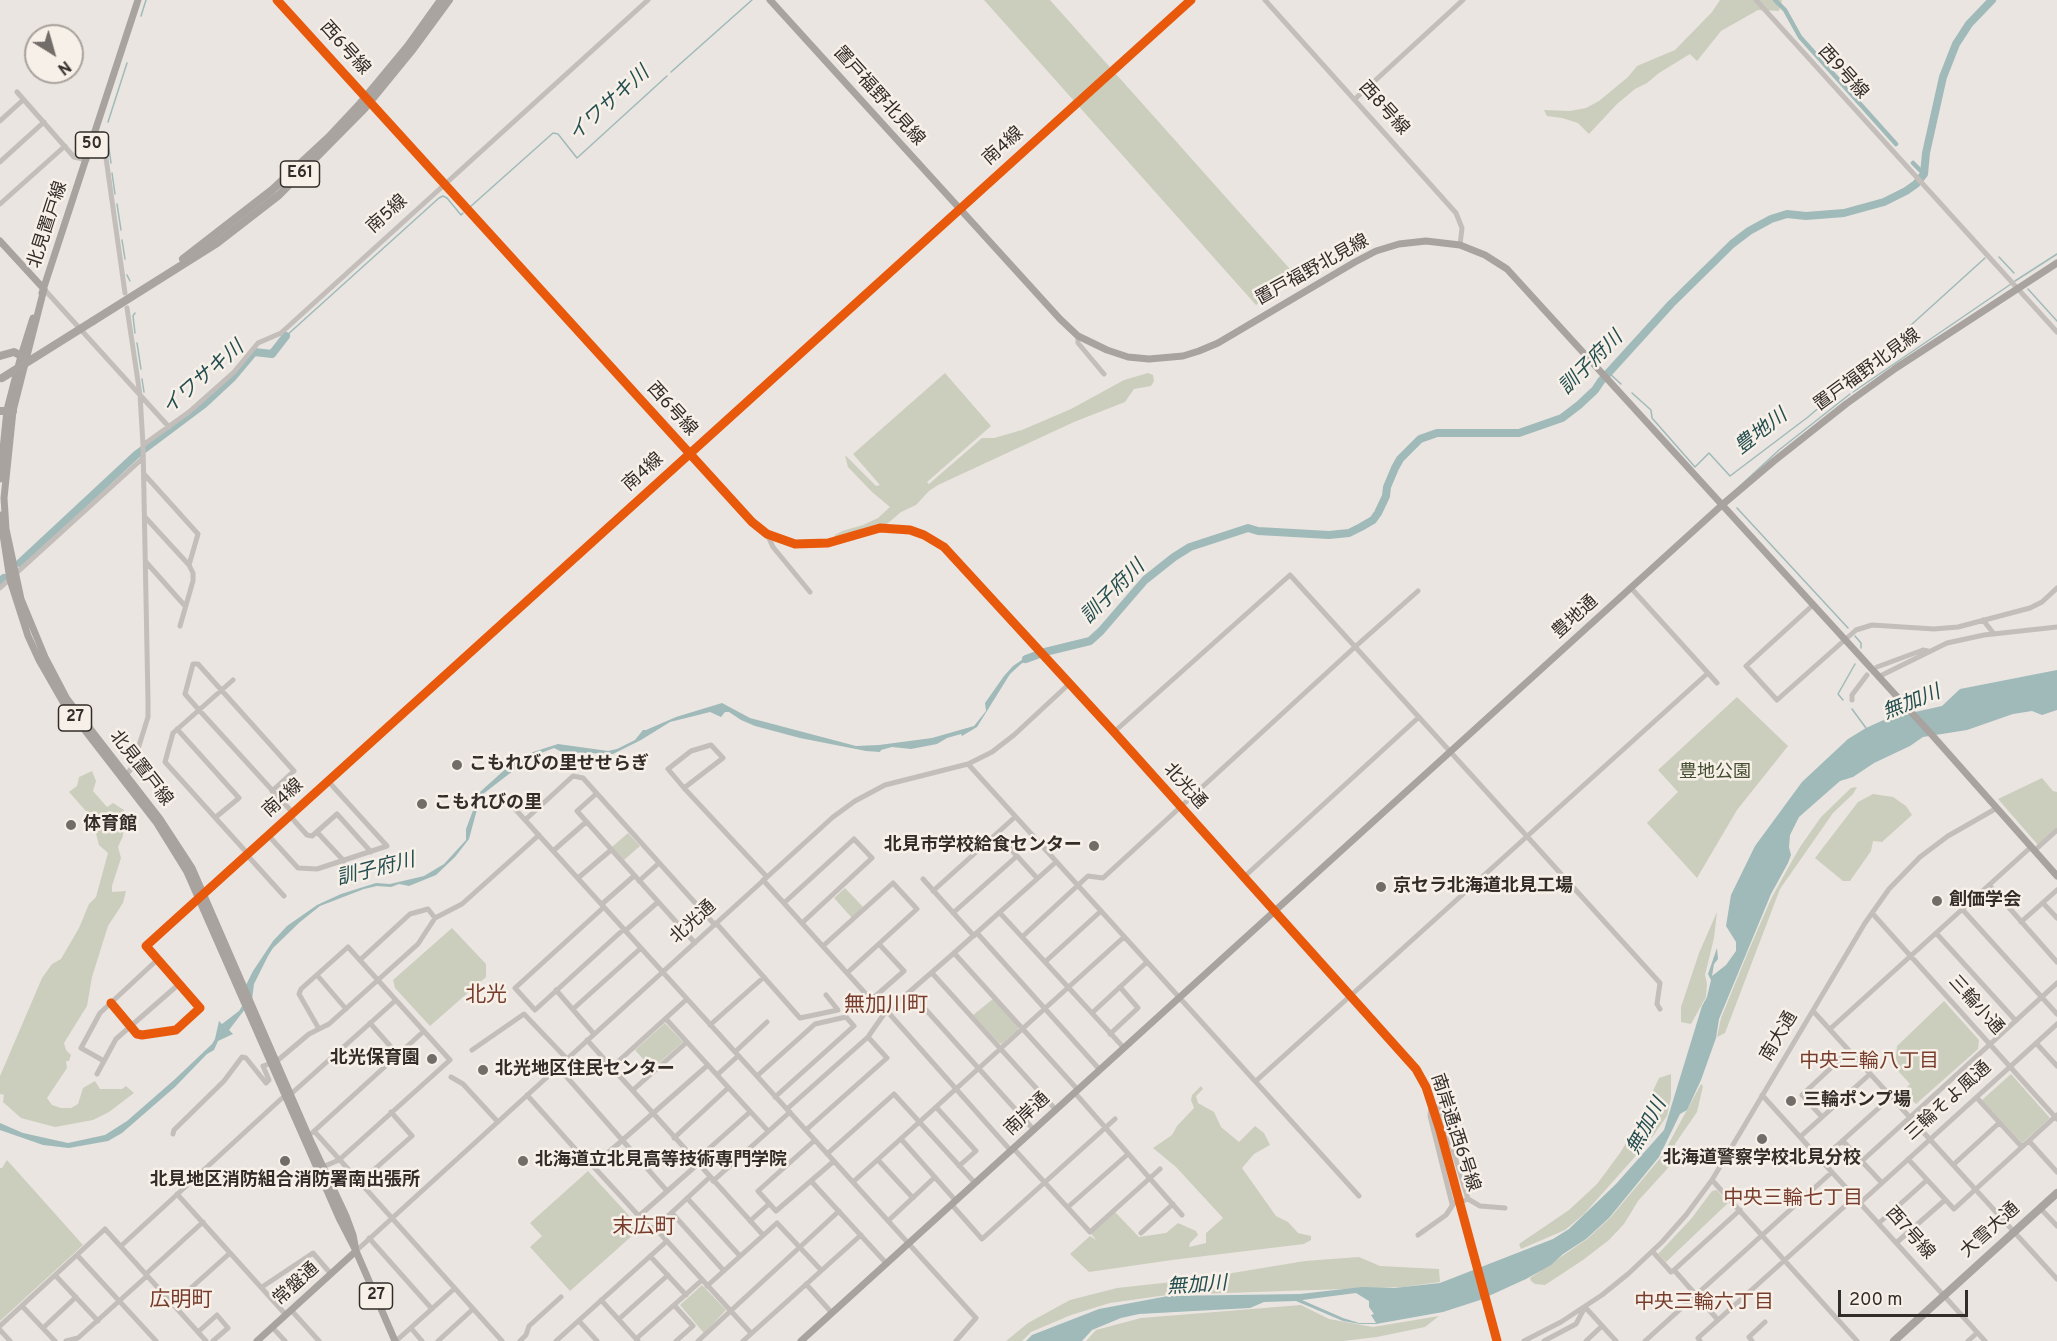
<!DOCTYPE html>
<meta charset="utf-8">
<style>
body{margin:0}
#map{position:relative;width:2057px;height:1341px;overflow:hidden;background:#eae5e1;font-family:Overpass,sans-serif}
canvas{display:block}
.north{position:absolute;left:24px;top:24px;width:60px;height:60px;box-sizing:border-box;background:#f7f0e8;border:2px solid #a9a29c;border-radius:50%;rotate:143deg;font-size:16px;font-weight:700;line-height:24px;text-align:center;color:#332c29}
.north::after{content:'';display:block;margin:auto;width:21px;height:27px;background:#736d69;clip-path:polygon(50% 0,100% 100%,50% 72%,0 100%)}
.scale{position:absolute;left:1838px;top:1290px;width:130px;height:27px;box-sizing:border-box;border:3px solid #332c29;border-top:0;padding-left:8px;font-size:18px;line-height:21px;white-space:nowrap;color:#332c29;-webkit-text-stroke:4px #f7f0e8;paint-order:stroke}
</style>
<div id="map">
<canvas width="2057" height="1341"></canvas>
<div class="north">N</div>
<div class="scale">200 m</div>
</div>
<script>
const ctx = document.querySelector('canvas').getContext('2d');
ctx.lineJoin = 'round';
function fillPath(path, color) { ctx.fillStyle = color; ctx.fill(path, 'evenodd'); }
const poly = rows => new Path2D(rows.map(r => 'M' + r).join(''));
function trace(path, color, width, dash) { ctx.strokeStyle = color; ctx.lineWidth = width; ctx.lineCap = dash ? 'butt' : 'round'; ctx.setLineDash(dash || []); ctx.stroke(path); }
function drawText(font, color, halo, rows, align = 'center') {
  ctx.font = font + ' Overpass,"Noto Sans JP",sans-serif'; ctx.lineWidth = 5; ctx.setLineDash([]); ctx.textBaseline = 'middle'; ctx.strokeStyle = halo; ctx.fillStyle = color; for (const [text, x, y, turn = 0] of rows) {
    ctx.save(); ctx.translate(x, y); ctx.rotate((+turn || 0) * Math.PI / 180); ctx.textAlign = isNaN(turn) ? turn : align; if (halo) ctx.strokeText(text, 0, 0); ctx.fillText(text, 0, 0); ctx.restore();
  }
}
fillPath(poly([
 [984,0,1050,0,1297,277,1256,305],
 [1720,0,1782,0,1779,11,1758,10,1721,31,1697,61,1690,54,1659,73,1647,83,1635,89,1617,104,1589,134,1578,123,1562,118,1547,116,1544,110,1570,111,1586,108,1599,101,1628,77,1637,66,1675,50,1712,12],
 [945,373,991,426,927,482,929,484,982,438,994,438,1022,430,1071,409,1124,380,1148,373,1153,375,1154,381,1151,386,1134,389,1125,402,1074,422,938,485,929,491,916,505,901,512,887,524,834,538,835,535,842,531,863,525,878,518,890,507,872,492,848,467,845,455,876,486,880,485,853,454],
 [1737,697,1788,746,1737,810,1697,878,1647,823,1678,792,1658,770],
 [92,771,96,781,93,791,107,807,113,803,124,810,123,836,118,847,121,858,112,886,112,892,126,891,123,903,108,926,92,977,87,1006,64,1043,66,1050,71,1055,69,1061,66,1061,67,1068,47,1098,52,1105,61,1108,71,1108,78,1104,83,1088,95,1081,100,1089,122,1089,126,1086,134,1093,109,1112,93,1120,55,1127,21,1118,3,1102,4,1095,0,1094,0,1076,42,978,52,964,61,959,79,928,89,904,96,897,108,853,99,845,92,818,69,792,77,786,79,777],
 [2042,778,2053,791,2057,792,2057,827,2038,845,1998,799],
 [1857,787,1853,794,1833,813,1780,889,1725,1033,1717,1037,1721,1018,1748,952,1771,899,1788,868,1800,847,1821,817,1851,788],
 [1873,794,1893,797,1906,806,1912,815,1882,842,1873,841,1871,851,1850,881,1843,881,1815,858,1858,802],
 [628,833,640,846,624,860,612,847],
 [845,888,863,907,852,918,834,898],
 [1717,912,1714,938,1705,975,1707,984,1706,997,1691,1024,1681,1022,1681,1007,1699,953],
 [452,928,486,964,486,977,430,1026,395,988,393,980],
 [993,999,1018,1027,1018,1030,1002,1044,999,1043,973,1015],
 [1944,1001,1979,1040,1978,1049,1916,1104,1903,1091,1910,1084,1890,1062,1896,1057,1897,1046],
 [665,1023,683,1042,652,1069,635,1050],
 [1671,1074,1671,1098,1667,1116,1650,1140,1584,1214,1565,1230,1521,1249,1519,1244,1569,1210,1597,1184,1620,1153,1638,1123,1659,1078],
 [2011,1074,2050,1118,2022,1143,1982,1100],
 [1701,1084,1703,1086,1697,1112,1675,1144,1678,1157,1638,1201,1624,1224,1609,1240,1583,1260,1545,1285,1535,1284,1531,1281,1530,1278,1587,1239,1610,1218,1662,1156],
 [1201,1086,1203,1089,1196,1096,1198,1103,1214,1112,1221,1127,1239,1142,1255,1126,1264,1133,1270,1145,1254,1154,1242,1168,1276,1216,1288,1222,1298,1233,1311,1236,1311,1240,1304,1244,1172,1260,1089,1272,1070,1254,1090,1236,1096,1240,1090,1232,1114,1211,1139,1237,1166,1233,1178,1223,1196,1231,1198,1235,1190,1243,1189,1247,1206,1243,1206,1233,1223,1218,1176,1167,1153,1148,1172,1135,1177,1126,1194,1108,1191,1100,1192,1095],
 [7,1160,83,1245,0,1321,0,1168,2,1168],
 [588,1171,634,1221,633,1235,570,1291,530,1247,542,1236,530,1223],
 [1717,1190,1728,1203,1666,1262,1658,1254,1691,1219,1712,1191],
 [1359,1257,1380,1266,1439,1269,1440,1282,1403,1287,1167,1295,1110,1303,1071,1315,1031,1332,1022,1341,1006,1341,1028,1323,1070,1300,1117,1288,1190,1280,1305,1261],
 [702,1285,726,1310,704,1333,680,1305],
 [1301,1305,1329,1319,1373,1327,1439,1316,1425,1327,1377,1337,1343,1341,1086,1341,1096,1330,1141,1318]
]), '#cccebd');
fillPath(poly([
 [1032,653,1035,656,1021,664,1010,674,977,727,962,736,961,734,947,738,937,744,911,749,892,747,881,750,880,752,866,751,800,738,755,726,741,720,729,712,725,712,721,717,710,712,670,722,641,740,613,754,562,752,554,748,541,753,534,759,522,764,483,794,479,802,469,839,455,857,436,875,409,886,399,884,391,887,377,886,364,889,320,906,300,922,273,948,268,956,254,984,252,1000,229,1030,233,1034,218,1041,214,1050,207,1054,175,1087,122,1133,108,1141,69,1148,43,1145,0,1130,0,1123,23,1133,68,1143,105,1135,127,1121,174,1080,212,1044,215,1039,219,1021,222,1024,239,1011,244,1003,245,987,253,971,273,941,287,926,317,905,341,894,376,883,390,884,424,876,444,864,466,840,466,829,480,792,511,764,530,753,558,744,608,751,617,749,635,740,643,730,646,730,676,717,722,703,750,718,856,746,879,745,932,738,974,726,986,711,985,703,1004,676,1013,666],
 [2057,670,2057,710,2042,715,2032,711,2013,714,1967,730,1923,737,1910,746,1874,763,1853,777,1840,781,1799,817,1790,835,1789,847,1791,855,1788,863,1771,894,1719,1019,1716,1038,1701,1080,1687,1110,1680,1114,1659,1157,1609,1218,1586,1239,1563,1254,1551,1265,1526,1279,1480,1300,1443,1312,1376,1324,1360,1324,1343,1321,1296,1301,1264,1302,1250,1308,1139,1314,1121,1318,1092,1330,1082,1341,1026,1341,1032,1335,1099,1309,1168,1296,1300,1294,1362,1287,1394,1288,1440,1283,1553,1239,1569,1229,1616,1184,1664,1130,1702,1006,1707,997,1711,980,1708,974,1717,948,1718,959,1714,964,1712,976,1726,965,1736,951,1736,942,1726,926,1731,895,1755,846,1802,782,1848,739,1866,728,1888,718,1942,706,1960,689],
 [1356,1293,1369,1301,1369,1307,1374,1314,1371,1315,1376,1323,1359,1323,1343,1318,1302,1300]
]), '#9fbab9');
trace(poly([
 [141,16,146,0],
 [671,72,752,0],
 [108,122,127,63],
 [107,134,111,163],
 [112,173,115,194],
 [117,204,121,230],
 [470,207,553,133,558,134,577,158,667,76],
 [122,240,125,259],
 [1999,257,2014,273],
 [127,275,130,281],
 [2015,281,2057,254],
 [2028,289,2057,321],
 [135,313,133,316,135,333],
 [286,336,439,198,443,196,447,198,461,215,463,213],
 [137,343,141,369],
 [1609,373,1621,384],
 [142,379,144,392],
 [1847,383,1985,258],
 [1853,392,2011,284],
 [1632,393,1651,410,1652,418,1695,467,1709,453,1730,476,1808,417,1843,387],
 [1728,497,1779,450,1850,394],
 [1737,508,1848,628],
 [1855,636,1861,643,1861,648],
 [1843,700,1838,694,1855,664],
 [1852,709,1866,728]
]), '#9fbab9', 1.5);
trace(poly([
 [1775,0,1785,10,1800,37,1896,144],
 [1913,163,1924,174]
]), '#9fbab9', 4.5);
trace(poly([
 [20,563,136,455,204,404,233,377,254,352,272,354,286,336],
 [0,581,4,578],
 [1026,659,1045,652,1090,641,1101,631,1145,580,1174,557,1190,547,1248,528,1258,531,1329,535,1349,533,1361,527,1373,520,1378,513,1386,496,1387,487,1395,468,1400,459,1420,439,1437,433,1519,433,1562,418,1579,405,1595,390,1601,381,1671,304,1732,244,1749,231,1771,219,1787,214,1806,216,1844,213,1884,202,1906,191,1916,184,1924,174,1926,153,1943,77,1956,44,1969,24,1992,0]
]), '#9fbab9', 8);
trace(poly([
 [277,0,362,94],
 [1265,0,1456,213,1462,228,1460,245],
 [1756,0,2057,332],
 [17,92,74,157,87,160],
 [1355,99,1463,0],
 [373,106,752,522,767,534,795,544,828,543,880,528,910,530,924,535,944,547,1114,732,1416,1069,1426,1087,1440,1130,1497,1341],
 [0,121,23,100],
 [92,145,105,151,125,293],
 [0,162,44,122],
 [0,204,65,146],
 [44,289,169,427],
 [1078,336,1078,343,1104,374],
 [143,445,189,412,234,372,258,343,281,333,648,0],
 [144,474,198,534,189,565,145,517],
 [767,534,773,547,810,592],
 [146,562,185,606],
 [0,588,143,458],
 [1813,605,1746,666,1777,700,1856,630,1872,625,1934,629,1958,627,2030,608,2042,602,2057,588],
 [1983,620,1994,634],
 [180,626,193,581,193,573,189,565],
 [1877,667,1923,650,1928,651],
 [1708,673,1717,683],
 [1878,677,1947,643,1984,635,2057,627],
 [233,680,173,733,165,762,248,854],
 [1852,700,1852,695,1867,675],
 [177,729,239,798,216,817],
 [1114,732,1290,575,1660,983,1657,1004,1660,1009],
 [968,764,1359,1196],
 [125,776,132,768,148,717,148,701,143,445,140,395,127,308],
 [684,788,723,758,711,745,691,751,668,769,684,788,767,877],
 [272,791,294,771,198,664,193,664,185,694,199,710,293,813],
 [596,794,577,811,695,943],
 [516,810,976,1318,956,1341],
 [290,816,307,835,312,836,337,814,371,852],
 [525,820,573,776,583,778,715,925],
 [317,832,344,861],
 [997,834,1037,878],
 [268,835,298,868,317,869,387,846,328,781],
 [553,851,586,822],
 [2034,851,2057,830],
 [247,855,284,896],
 [1244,877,1419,717],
 [578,878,611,850],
 [923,879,974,936],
 [763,880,884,1014],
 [639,881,659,863],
 [1989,885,2057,962],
 [933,891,1015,817],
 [784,903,854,839,872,858,802,923],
 [2043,903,2057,918],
 [602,904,634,876],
 [604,907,515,988,535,1010,624,929],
 [1962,909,2057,1014],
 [953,913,1017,856],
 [1000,913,1124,1048],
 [1872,913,2057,1119],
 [2021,922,2057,890],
 [716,923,800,1018,838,1010,826,995],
 [625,931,658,902],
 [977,933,1100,1070],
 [1936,933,2016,1021],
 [1022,937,1088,876,1103,878,1356,646,1418,591],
 [823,946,893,883,917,909,847,973],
 [954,953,1078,1090],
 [360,960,410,914,428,909,435,918],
 [1045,962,1101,911],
 [932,973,1056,1110],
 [317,975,346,1009],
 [556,990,594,1034],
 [910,992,1034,1130],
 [871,1000,904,971,879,944],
 [111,1003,137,1034,142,1035,176,1030,200,1008,146,946,1191,0],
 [573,1009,641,948],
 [887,1011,1011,1151],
 [1813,1011,2057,1279],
 [1092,1013,1147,962],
 [666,1019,768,1131],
 [370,1023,398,1055],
 [710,1025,764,977],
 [319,1029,299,994,301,989,348,947,450,1060,339,1160,320,1168],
 [1830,1029,2031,847],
 [1110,1034,1138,1008,1120,987],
 [587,1040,763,1235],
 [2036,1043,2057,1066],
 [472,1050,524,1014,567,1059],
 [735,1052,767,1022],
 [104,1061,81,1048,100,1013,157,960],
 [558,1067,667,1191],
 [612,1067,687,999],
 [97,1074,116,1039,179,984],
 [717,1075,738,1056],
 [757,1076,815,1024,846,1017,854,1026,775,1097],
 [451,1077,463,1084,498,1122],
 [1256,1081,1708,673,1631,588],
 [633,1090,687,1042],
 [1075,1093,1182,1215],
 [527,1095,585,1160,593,1166,649,1227,655,1228,751,1333],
 [1762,1095,1985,1341],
 [1977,1098,2022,1147],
 [1433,1104,1441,1111,1468,1199],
 [1431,1106,1430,1116,1452,1204],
 [936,1107,976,1151,959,1166],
 [787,1109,868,1037,884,1014,954,953,1056,862],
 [1822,1117,1802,1095,1849,1051],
 [806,1130,887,1058,868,1037],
 [314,1131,502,1341],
 [312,1133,424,1031],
 [173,1134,174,1130,224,1081,242,1057,246,1058,266,1083,269,1080,263,1066,277,1061,309,1034,329,1024,418,944,435,918,462,904,539,835],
 [1800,1137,1870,1074],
 [674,1138,728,1088],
 [901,1139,956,1201],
 [815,1140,758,1191,776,1211,834,1161],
 [1843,1141,1882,1183],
 [2029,1141,2057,1172],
 [1014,1149,1090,1232,1160,1169],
 [827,1154,894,1094,975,1183],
 [1908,1159,1954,1209,2057,1115],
 [878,1160,913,1198],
 [1821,1160,1891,1097],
 [695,1161,750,1112],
 [1862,1161,2057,983],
 [1953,1165,1999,1123],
 [593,1166,708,1065],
 [1712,1180,1857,1341],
 [713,1181,790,1112],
 [811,1181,887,1264],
 [853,1182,1124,937],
 [359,1183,412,1136,391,1112],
 [177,1194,286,1315],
 [687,1198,740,1256],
 [1463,1201,1468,1199,1480,1206,1505,1208],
 [1860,1203,2057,1024],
 [952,1205,982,1239,1115,1119],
 [1068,1207,1128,1154],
 [2041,1209,2057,1226],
 [672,1213,724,1271],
 [639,1216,698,1164],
 [750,1221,769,1204],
 [888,1221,935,1177],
 [1879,1223,1927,1180],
 [655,1228,710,1177],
 [1141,1233,1173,1204],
 [1418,1235,1446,1215,1454,1203],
 [369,1238,432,1309],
 [1896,1243,1945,1200],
 [121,1246,281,1099,291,1094,396,1000],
 [356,1251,833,817,855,801,885,785,968,764,992,752,1014,735,1069,684],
 [1653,1252,1671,1272,1674,1270,1718,1320],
 [77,1255,156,1341],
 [650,1256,686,1295],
 [1674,1270,1740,1210],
 [146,1274,203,1222],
 [55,1275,98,1321],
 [806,1284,832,1313],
 [707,1286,777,1223,821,1270],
 [262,1287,313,1253,331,1274],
 [601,1300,638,1341],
 [173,1304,230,1253],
 [674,1305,693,1326,676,1341],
 [22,1306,55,1341],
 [291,1310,319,1341],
 [619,1319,668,1275],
 [579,1321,597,1341],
 [0,1326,105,1229,206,1341],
 [272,1327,285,1341],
 [43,1328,76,1297],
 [411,1328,422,1341],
 [0,1330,10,1341],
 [198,1332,217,1315,228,1328,213,1341],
 [636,1339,702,1280],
 [66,1341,78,1338,147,1276],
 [396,1341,454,1289],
 [438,1341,473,1309],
 [520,1341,526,1335,529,1326,561,1297],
 [556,1341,667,1241],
 [698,1341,839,1211],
 [743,1341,861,1235],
 [1524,1341,1561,1322,1602,1295,1628,1274,1662,1242,1686,1215,1712,1180,1865,923,1889,889,1920,857,1948,836,1997,808],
 [1544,1341,1576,1324,1585,1307,1616,1341],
 [1586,1341,1602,1326],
 [1645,1341,1832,1172],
 [1700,1341,1698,1338,1855,1197],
 [1752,1341,1749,1337,1765,1322],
 [1968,1341,1977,1333]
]), '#c3beba', 5);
trace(poly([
 [770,0,1060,319,1078,336,1107,350,1128,357,1149,359,1183,356,1199,351,1218,343,1355,262,1376,251,1399,244,1426,241,1460,245,1485,255,1507,269,1932,735,2057,876],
 [0,241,44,289],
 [44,289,13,411,4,498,6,529,21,599,45,657,67,699,160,819,192,868,308,1135,346,1216,353,1235,356,1251],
 [42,293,138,0],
 [0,479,7,410,21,356,33,318],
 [0,515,10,580,28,636,39,660,63,702,156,822,187,872,340,1220,356,1251,395,1341],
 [257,1341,356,1251],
 [801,1341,1722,505,1774,461,1846,404,1896,368,2057,263]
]), '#a8a39f', 7);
trace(poly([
 [183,259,272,190,329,137,359,105,408,46,441,0],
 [93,321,217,243,279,195,364,109,413,49,449,0],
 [0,356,14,352,27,359],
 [0,411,13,411],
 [1894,1341,2057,1193]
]), '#a9a4a0', 8);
trace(poly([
 [2,378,93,321]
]), '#a9a4a0', 8);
trace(poly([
 [277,0,752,522,767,534,795,544,828,543,880,528,910,530,924,535,944,547,1114,732,1416,1069,1426,1087,1440,1130,1497,1341],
 [111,1003,137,1034,142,1035,176,1030,200,1008,146,946,1191,0]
]), '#e8590c', 9);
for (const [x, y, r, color] of [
 [457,765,6,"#736d69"],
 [422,804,6,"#736d69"],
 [71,825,6,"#736d69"],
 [1094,846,6,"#736d69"],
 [1381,887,6,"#736d69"],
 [1937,901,6,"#736d69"],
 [432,1059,6,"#736d69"],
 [483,1070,6,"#736d69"],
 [1791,1101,6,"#736d69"],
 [1762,1139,6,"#736d69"],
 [285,1161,6,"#736d69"],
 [523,1161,6,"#736d69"]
]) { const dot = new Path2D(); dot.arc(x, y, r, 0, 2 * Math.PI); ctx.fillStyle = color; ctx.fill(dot); trace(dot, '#f7f0e8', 2); }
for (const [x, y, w] of [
 [92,145,33],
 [300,174,39],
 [75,718,33],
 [376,1296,33]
]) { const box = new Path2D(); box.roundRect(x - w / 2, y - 13, w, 26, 4.5); ctx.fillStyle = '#f7f0e8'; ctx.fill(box); trace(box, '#332c29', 1.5); }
drawText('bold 16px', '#332c29', null, [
 ["50",92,145],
 ["E61",300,174],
 ["27",75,718],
 ["27",376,1296]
]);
drawText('18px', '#332c29', '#f7f0e8', [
 ["西6号線",344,49,48],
 ["西9号線",1842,73,48],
 ["置戸福野北見線",878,97,48],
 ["西8号線",1383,109,48],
 ["南4線",1004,147,-42],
 ["南5線",388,215,-42],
 ["北見置戸線",49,225,-72],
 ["置戸福野北見線",1313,271,-29],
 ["置戸福野北見線",1868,371,-36],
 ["西6号線",671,410,48],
 ["南4線",644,473,-42],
 ["豊地通",1576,618,-42],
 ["北見置戸線",140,769,52],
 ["北光通",1184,787,48],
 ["南4線",284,799,-42],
 ["北光通",694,923,-42],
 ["三輪小通",1975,1006,48],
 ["南大通",1780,1037,-59],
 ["三輪そよ風通",1949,1102,-42],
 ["南岸通",1028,1115,-43],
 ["南岸通;西6号線",1454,1133,72],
 ["大雪大通",1991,1231,-42],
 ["西7号線",1909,1234,48],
 ["常盤通",297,1285,-42]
]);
drawText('bold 18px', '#332c29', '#f7f0e8', [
 ["こもれびの里せせらぎ",469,765],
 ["こもれびの里",434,804],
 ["体育館",83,825],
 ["北見市学校給食センター",1082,846,"right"],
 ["京セラ北海道北見工場",1393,887],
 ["創価学会",1949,901],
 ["北光保育園",420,1059,"right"],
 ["北光地区住民センター",495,1070],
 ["三輪ポンプ場",1803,1101],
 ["北海道警察学校北見分校",1762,1159,"center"],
 ["北海道立北見高等技術専門学院",535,1161],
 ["北見地区消防組合消防署南出張所",285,1181,"center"]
], 'left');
drawText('18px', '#444e30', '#f7f0e8', [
 ["豊地公園",1715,773]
]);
drawText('italic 20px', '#244e4f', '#f7f0e8', [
 ["イワサキ川",610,105,-42],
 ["訓子府川",1592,364,-45],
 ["イワサキ川",204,379,-41],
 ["豊地川",1762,433,-38],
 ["訓子府川",1114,593,-45],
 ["無加川",1912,704,-22],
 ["訓子府川",376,871,-14],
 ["無加川",1648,1127,-61],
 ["無加川",1197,1287,-4]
]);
drawText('20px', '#783c2c', '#f7f0e8', [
 ["中央三輪八丁目",1869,1063],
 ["中央三輪七丁目",1793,1200],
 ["中央三輪六丁目",1704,1304]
]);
drawText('21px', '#783c2c', '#f7f0e8', [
 ["北光",486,997],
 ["無加川町",886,1007],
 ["末広町",644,1229],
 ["広明町",181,1302]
]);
</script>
